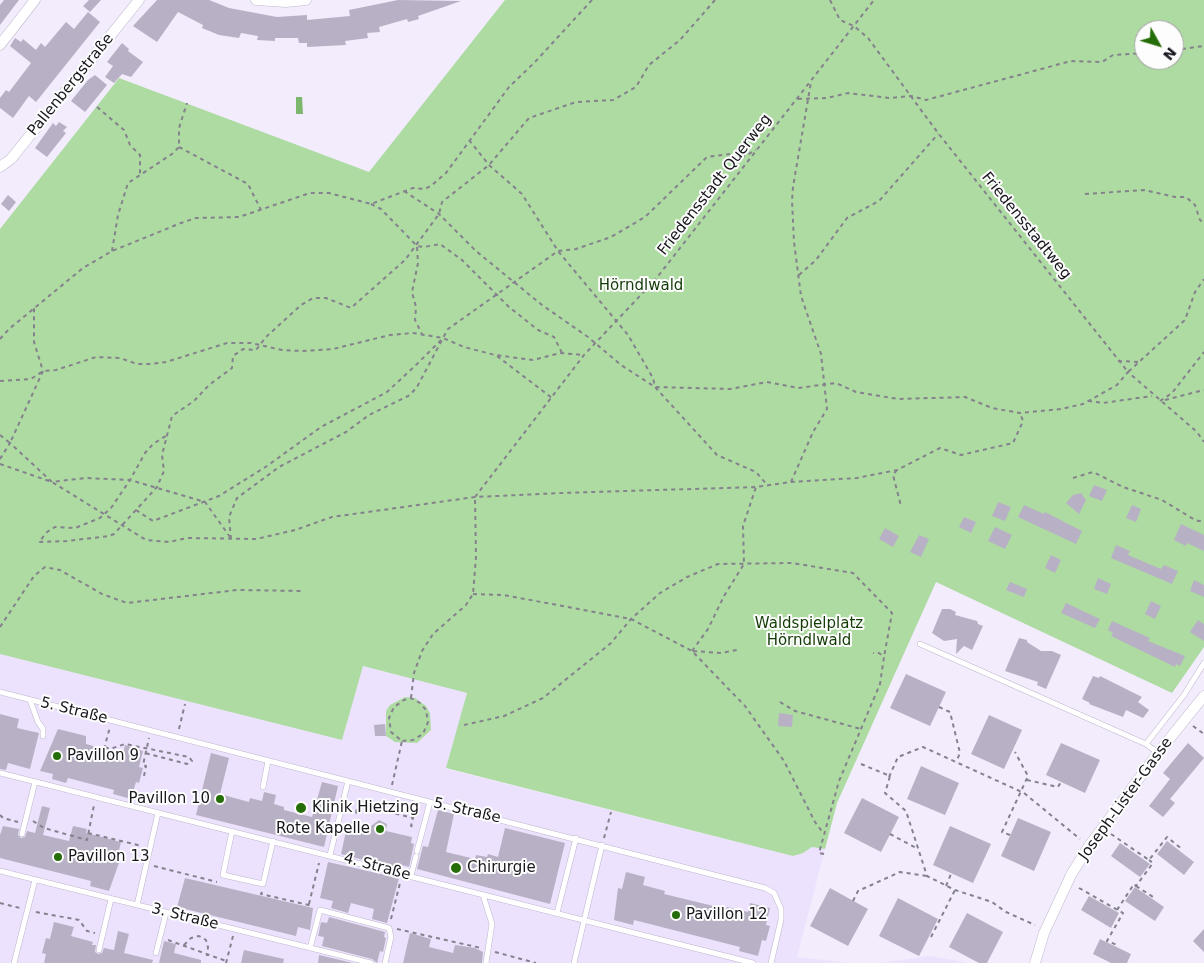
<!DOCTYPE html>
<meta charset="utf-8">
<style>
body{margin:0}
#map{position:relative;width:1204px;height:963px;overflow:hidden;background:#f2ecfd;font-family:"DejaVu Sans",sans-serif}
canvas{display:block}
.north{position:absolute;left:1134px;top:20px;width:50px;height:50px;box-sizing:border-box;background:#fdfdfd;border:1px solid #a1a1a3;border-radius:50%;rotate:129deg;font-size:14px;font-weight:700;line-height:20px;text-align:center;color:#18161d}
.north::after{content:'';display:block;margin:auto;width:18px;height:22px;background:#256d09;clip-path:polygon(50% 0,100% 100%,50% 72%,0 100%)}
</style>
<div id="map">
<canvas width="1204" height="963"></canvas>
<div class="north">N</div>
</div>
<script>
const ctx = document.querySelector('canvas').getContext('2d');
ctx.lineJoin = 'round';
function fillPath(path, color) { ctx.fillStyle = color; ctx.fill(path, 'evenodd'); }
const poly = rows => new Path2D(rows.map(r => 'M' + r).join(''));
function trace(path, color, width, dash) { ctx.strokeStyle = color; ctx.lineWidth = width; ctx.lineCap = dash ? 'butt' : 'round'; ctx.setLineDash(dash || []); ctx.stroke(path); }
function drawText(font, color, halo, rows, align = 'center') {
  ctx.font = font + ' "DejaVu Sans",sans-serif'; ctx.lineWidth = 4; ctx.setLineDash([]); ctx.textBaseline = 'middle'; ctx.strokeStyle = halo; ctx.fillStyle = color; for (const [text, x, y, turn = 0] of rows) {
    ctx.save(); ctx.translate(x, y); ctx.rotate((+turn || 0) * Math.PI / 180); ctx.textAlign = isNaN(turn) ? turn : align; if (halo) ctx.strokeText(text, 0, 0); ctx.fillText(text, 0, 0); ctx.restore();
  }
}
fillPath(poly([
 [0,654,342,740,362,666,467,693,447,769,793,856,803,853,812,847,825,849,797,957,850,963,0,963],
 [930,956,969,963,880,963]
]), '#ece2fe');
fillPath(poly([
 [505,0,1204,0,1204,647,1172,693,936,582,837,803,825,849,812,847,803,853,793,856,446,768,467,693,363,666,342,740,0,654,0,229,119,78,369,172],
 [1144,30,1174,30,1174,60,1144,60],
 [405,697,415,698,426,706,430,713,431,730,417,743,395,742,386,736,386,711,390,705]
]), '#addba1');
fillPath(poly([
 [296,97,302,97,303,114,296,114]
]), '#7bb76c');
fillPath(poly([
 [4,0,19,0,0,25,0,5],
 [89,0,101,0,90,12,83,6],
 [157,0,209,0,229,8,277,17,307,15,307,20,350,16,349,10,398,0,461,1,418,16,419,19,408,22,407,19,379,27,380,32,367,33,368,38,345,41,346,45,307,47,307,43,299,43,298,38,275,38,275,41,257,40,258,36,241,33,239,38,219,35,202,28,203,25,178,12,157,42,133,26],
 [88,12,100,22,36,102,29,96,13,118,0,108,0,98,6,90,9,92,31,63,10,46,15,38,21,42,23,39,36,50,41,43,45,47,66,22,74,29],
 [122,43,129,49,128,51,143,62,131,77,122,74,114,83,105,77,113,66,107,62],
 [95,75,107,85,85,112,71,101,88,80],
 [59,122,67,127,63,131,66,133,47,157,35,148,53,123,56,126],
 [8,195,16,202,9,211,1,204],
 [1094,485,1107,490,1102,501,1089,496],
 [1081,493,1086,500,1079,514,1066,503,1073,495],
 [998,502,1011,507,1005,521,992,516],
 [1024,505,1044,514,1045,512,1082,531,1076,544,1018,517],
 [1132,505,1141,509,1136,522,1126,518],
 [964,517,976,522,971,533,959,527],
 [1181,524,1204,535,1204,551,1187,543,1186,546,1174,540],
 [995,527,1012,535,1005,549,988,541],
 [885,528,899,536,893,547,879,539],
 [919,535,929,539,921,557,910,552],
 [1116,545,1130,551,1128,555,1161,569,1164,565,1178,571,1172,584,1111,558],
 [1051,555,1061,560,1055,573,1045,568],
 [1098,578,1111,584,1107,594,1094,589],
 [1194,580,1204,585,1204,597,1190,591],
 [1010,582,1027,589,1024,597,1006,590],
 [1151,601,1161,606,1155,619,1145,614],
 [1066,603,1100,619,1095,628,1061,613],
 [942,609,950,609,956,612,955,615,977,621,978,624,983,626,972,650,964,646,956,654,957,639,944,641,932,633],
 [1198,620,1204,624,1204,641,1190,632],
 [1112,621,1150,638,1148,641,1185,656,1180,666,1176,664,1175,667,1111,636,1113,633,1108,630],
 [1019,638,1027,640,1027,642,1041,651,1052,651,1061,655,1046,689,1037,685,1038,682,1005,671],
 [906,674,946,692,930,726,890,708],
 [1093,676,1099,678,1100,676,1142,697,1138,702,1149,710,1143,718,1126,710,1123,717,1089,704,1090,703,1082,699],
 [779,713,793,715,792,727,778,726],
 [0,714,19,719,17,728,39,733,30,769,8,763,6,770,0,769],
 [989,715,1022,730,1004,769,971,754],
 [385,724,386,736,375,736,374,725],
 [58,729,86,736,86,744,123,754,125,745,143,751,139,767,143,768,139,783,136,782,131,799,113,794,114,790,68,778,66,783,52,779,53,774,40,771],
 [1061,743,1100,760,1085,793,1046,775],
 [1188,743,1204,758,1170,799,1175,803,1163,817,1149,806,1170,779,1163,773],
 [211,753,229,758,220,794,249,802,250,798,262,801,264,792,276,795,274,804,284,807,284,810,312,817,322,782,338,786,324,847,196,815],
 [921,766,959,783,945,815,907,799],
 [862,798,899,817,881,852,844,833],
 [42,806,50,808,43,835,69,841,73,826,87,829,86,833,121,842,117,859,120,860,109,891,90,886,91,881,0,858,0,835,3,826,19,829,18,835,21,838,25,837,27,831,35,833],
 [438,810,454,814,446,852,475,859,476,855,487,857,488,854,498,857,505,828,565,843,550,904,417,869,423,846,428,847],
 [1018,818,1051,832,1034,871,1001,856],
 [379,820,387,824,386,831,412,837,411,843,414,844,409,867,402,865,401,870,341,854,348,822,371,826],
 [950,826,991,844,973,883,933,865],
 [1167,841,1194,862,1184,875,1157,854],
 [1120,843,1150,864,1140,877,1111,856],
 [328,862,399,878,387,923,372,919,374,909,351,903,348,913,331,908,333,901,320,898],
 [626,872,645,877,643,885,665,891,664,894,726,909,727,907,748,912,750,903,770,908,766,925,770,926,766,941,762,940,758,956,739,951,740,947,634,920,633,925,614,920,618,888,622,889],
 [185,878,313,908,310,930,298,927,296,936,177,907],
 [1135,887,1164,907,1155,921,1125,901],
 [830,888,868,909,848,946,810,926],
 [1089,896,1119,913,1111,928,1081,910],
 [898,898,938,919,919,956,879,936],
 [967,913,1003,932,987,963,979,963,949,947],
 [329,917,385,932,384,937,386,938,383,952,380,951,377,963,372,959,322,946,324,937,318,936,319,932,321,922,327,923],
 [54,922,74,927,71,936,93,942,92,945,96,945,95,952,98,954,102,953,104,948,114,950,118,931,129,934,124,953,153,960,152,963,44,963,46,954,42,953,46,938,50,939],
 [1204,929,1204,952,1193,941],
 [410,933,431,939,429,947,453,953,455,945,475,948,483,952,482,963,403,963],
 [1100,939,1131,954,1127,963,1111,963,1093,954],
 [164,941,176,944,174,953,201,960,201,963,159,963],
 [244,950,284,959,283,963,241,963],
 [319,955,353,963,318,963]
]), '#b8b1c5');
const lane = poly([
 [920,644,1146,744],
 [0,692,765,888,774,893,781,909,781,920,771,963],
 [30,700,38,722,43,729,43,736],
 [1158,753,1146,744,1184,695,1204,663],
 [0,773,753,963],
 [263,787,268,761],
 [232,831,223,875,263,884,273,841],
 [336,831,348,781],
 [22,834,35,782],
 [417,851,430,802],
 [330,855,335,835],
 [0,871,371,963],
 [411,876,416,856],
 [483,895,492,924,486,963],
 [137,905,158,813],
 [557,913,576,838],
 [310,948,320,910,389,928,391,937,385,963],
 [99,950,111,899],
 [156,953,166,913],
 [14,963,35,880],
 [574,963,602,845]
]);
const street = poly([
 [256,0,286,2,306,0],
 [0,45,35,0],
 [0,167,11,159,139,0],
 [1035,963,1044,933,1071,875,1089,846,1158,753,1204,696]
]);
trace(lane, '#bdb6ca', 6);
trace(street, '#bdb6ca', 11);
trace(poly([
 [715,0,680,40,649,65,636,87,613,100,576,102,529,118,489,165,442,202,439,214,405,260,351,308,326,298,313,298,301,305,266,337,256,350,243,349,233,356,232,368,209,385,194,401,172,416,162,455,164,471,157,487,136,510,153,521,219,496,267,466,321,427,387,392,417,364,443,338,448,329,558,251,576,249,611,237,645,217,707,157,731,154,741,158,756,150],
 [830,0,840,20,854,26,868,38,938,133,1128,372,1185,320,1195,292,1204,279],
 [1174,50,1204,46],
 [798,99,827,98,848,93,889,98,911,96,926,100,1071,61,1102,62,1113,55,1144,53],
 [97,107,124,130,130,145,140,155,140,174],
 [469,140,489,165,522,194,558,251,628,335,653,378,655,387,717,455,756,472,768,486],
 [179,147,248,184,261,210],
 [404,191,439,214,476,251,542,305,588,337,621,365,655,387,730,389,767,382,798,388,836,383,856,392,898,399,965,397,992,408,1020,413,1061,409,1083,404,1117,385,1128,372,1197,432,1204,442],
 [1085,194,1144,190,1175,197,1186,197,1195,205,1200,220,1204,223],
 [371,204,381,209,417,246,424,247,440,244,462,260,509,307,538,330,554,337,562,353],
 [417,247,418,263,412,292,416,307,415,320,422,334],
 [112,251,118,215,128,183,172,154,179,147,179,128,187,103],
 [799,275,816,260,847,218,879,201,938,134],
 [0,339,9,329,83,268,112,251,181,223,196,218,239,217,310,193,329,193,371,204,413,188,425,189,432,185,446,173,509,87,535,62,592,0],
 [497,356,552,398],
 [1118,361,1140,362],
 [0,381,31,379,43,371,56,370,96,357,120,358,137,364,151,364,166,362,227,343,251,343,282,350,302,351,333,349,390,335,413,333,443,338,464,347,495,355,533,360,560,353,584,355],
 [1165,400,1204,390],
 [1088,401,1103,403,1152,396],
 [1160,401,1172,393,1204,352],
 [0,435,10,443,43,371,34,342,34,308],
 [0,459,10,443,52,482,85,478,130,480,205,502,230,537],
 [0,464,52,482,146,540,169,542,187,538,256,539,295,530,332,517,475,497,562,493,756,487,791,482,857,478,897,470,940,448,961,455,1013,443,1023,421,1020,413],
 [897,470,893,475,901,506],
 [1073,478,1093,472,1123,487,1162,500,1195,520,1204,522],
 [791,482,813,432,827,409,821,354,801,296,794,242,792,201,793,187,811,82],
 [475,497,584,355,655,280,874,0],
 [136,510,114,534,109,536,67,541,39,542,47,532,55,527,75,528,100,518,111,508,130,480,145,453,153,444,169,434],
 [231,539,229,517,237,498,279,467,346,432,369,415,410,395,417,387,442,340],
 [473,594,504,595,631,619,692,651,745,706,784,761,815,822,824,834],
 [0,627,34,576,45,567,60,570,102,594,127,603,237,590,303,591],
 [692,651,708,629,724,596,744,564,743,526,756,487],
 [693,651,721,653,737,650],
 [411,698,414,673,422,651,433,634,466,605,473,594,476,557,475,497],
 [780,702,795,711,861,729],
 [939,707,950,712,960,753,956,762],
 [464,725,504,716,543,698,611,643,631,619,660,593,687,577,718,564,792,563,853,573,892,613,884,657],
 [1193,726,1204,734],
 [179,729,185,704],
 [105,747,110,749,125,744,189,757,192,761,187,764,145,753],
 [104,749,110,727],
 [861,764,890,776,885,793,906,811,927,876,955,890,992,902,1006,912,1035,925],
 [144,776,146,766,143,765,149,738],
 [889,777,898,757,923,747,1024,793,1080,839],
 [1027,780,1058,787,1061,782],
 [392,785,402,741,391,732,389,718,394,707,404,700,411,698,420,703,426,710,428,722,423,734,413,740,402,741],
 [348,811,356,813,358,804,413,818,411,826,415,827],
 [0,815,3,818,18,822],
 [33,821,44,828,87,840,94,805],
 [88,833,142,846],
 [890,834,918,849],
 [1111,834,1149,860,1167,837,1183,850],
 [1010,835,1002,832,1028,776,1015,752],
 [604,838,611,812],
 [824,854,819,853,839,781,880,684,884,657,879,653,873,653],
 [154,866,217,882],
 [946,886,951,874],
 [1136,886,1153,897],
 [1079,888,1123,913,1107,941,1117,945],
 [262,892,261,894,313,906],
 [853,901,858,891,900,872,927,876],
 [0,903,20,908],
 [309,904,319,863],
 [1117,910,1134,884,1136,886,1153,863,1149,860],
 [36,912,79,920,87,931,95,933],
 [391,919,400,883],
 [397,929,481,948],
 [931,937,955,890],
 [168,940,226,961],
 [184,945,191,938,199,936,206,940,208,947,207,956],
 [495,952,536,963],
 [226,963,233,936]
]), '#85818d', 2, [4, 4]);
trace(lane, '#fff', 5);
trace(street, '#fff', 10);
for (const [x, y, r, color] of [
 [57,756,5,"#256d09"],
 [220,799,5,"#256d09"],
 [301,808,6,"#256d09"],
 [380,829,5,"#256d09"],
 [58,857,5,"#256d09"],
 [456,868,6,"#256d09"],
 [676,915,5,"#256d09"]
]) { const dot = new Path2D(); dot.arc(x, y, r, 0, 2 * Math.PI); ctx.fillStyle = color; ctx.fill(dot); trace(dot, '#fdfdfd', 2); }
drawText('15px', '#18161d', '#fdfdfd', [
 ["Pallenbergstraße",71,85,-51],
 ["Friedensstadt Querweg",715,185,-52],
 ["Friedensstadtweg",1026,226,51],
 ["5. Straße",74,711,14],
 ["Joseph-Lister-Gasse",1126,799,-54],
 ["5. Straße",467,811,13],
 ["4. Straße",377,867,15],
 ["3. Straße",185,917,14]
]);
drawText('15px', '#133b06', '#fdfdfd', [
 ["Hörndlwald",641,286],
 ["Waldspielplatz",809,624],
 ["Hörndlwald",809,641]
]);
drawText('15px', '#18161d', '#fdfdfd', [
 ["Pavillon 9",67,756],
 ["Pavillon 10",210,799,"right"],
 ["Klinik Hietzing",312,808],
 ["Rote Kapelle",370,829,"right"],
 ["Pavillon 13",68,857],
 ["Chirurgie",467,868],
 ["Pavillon 12",686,915]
], 'left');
</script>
